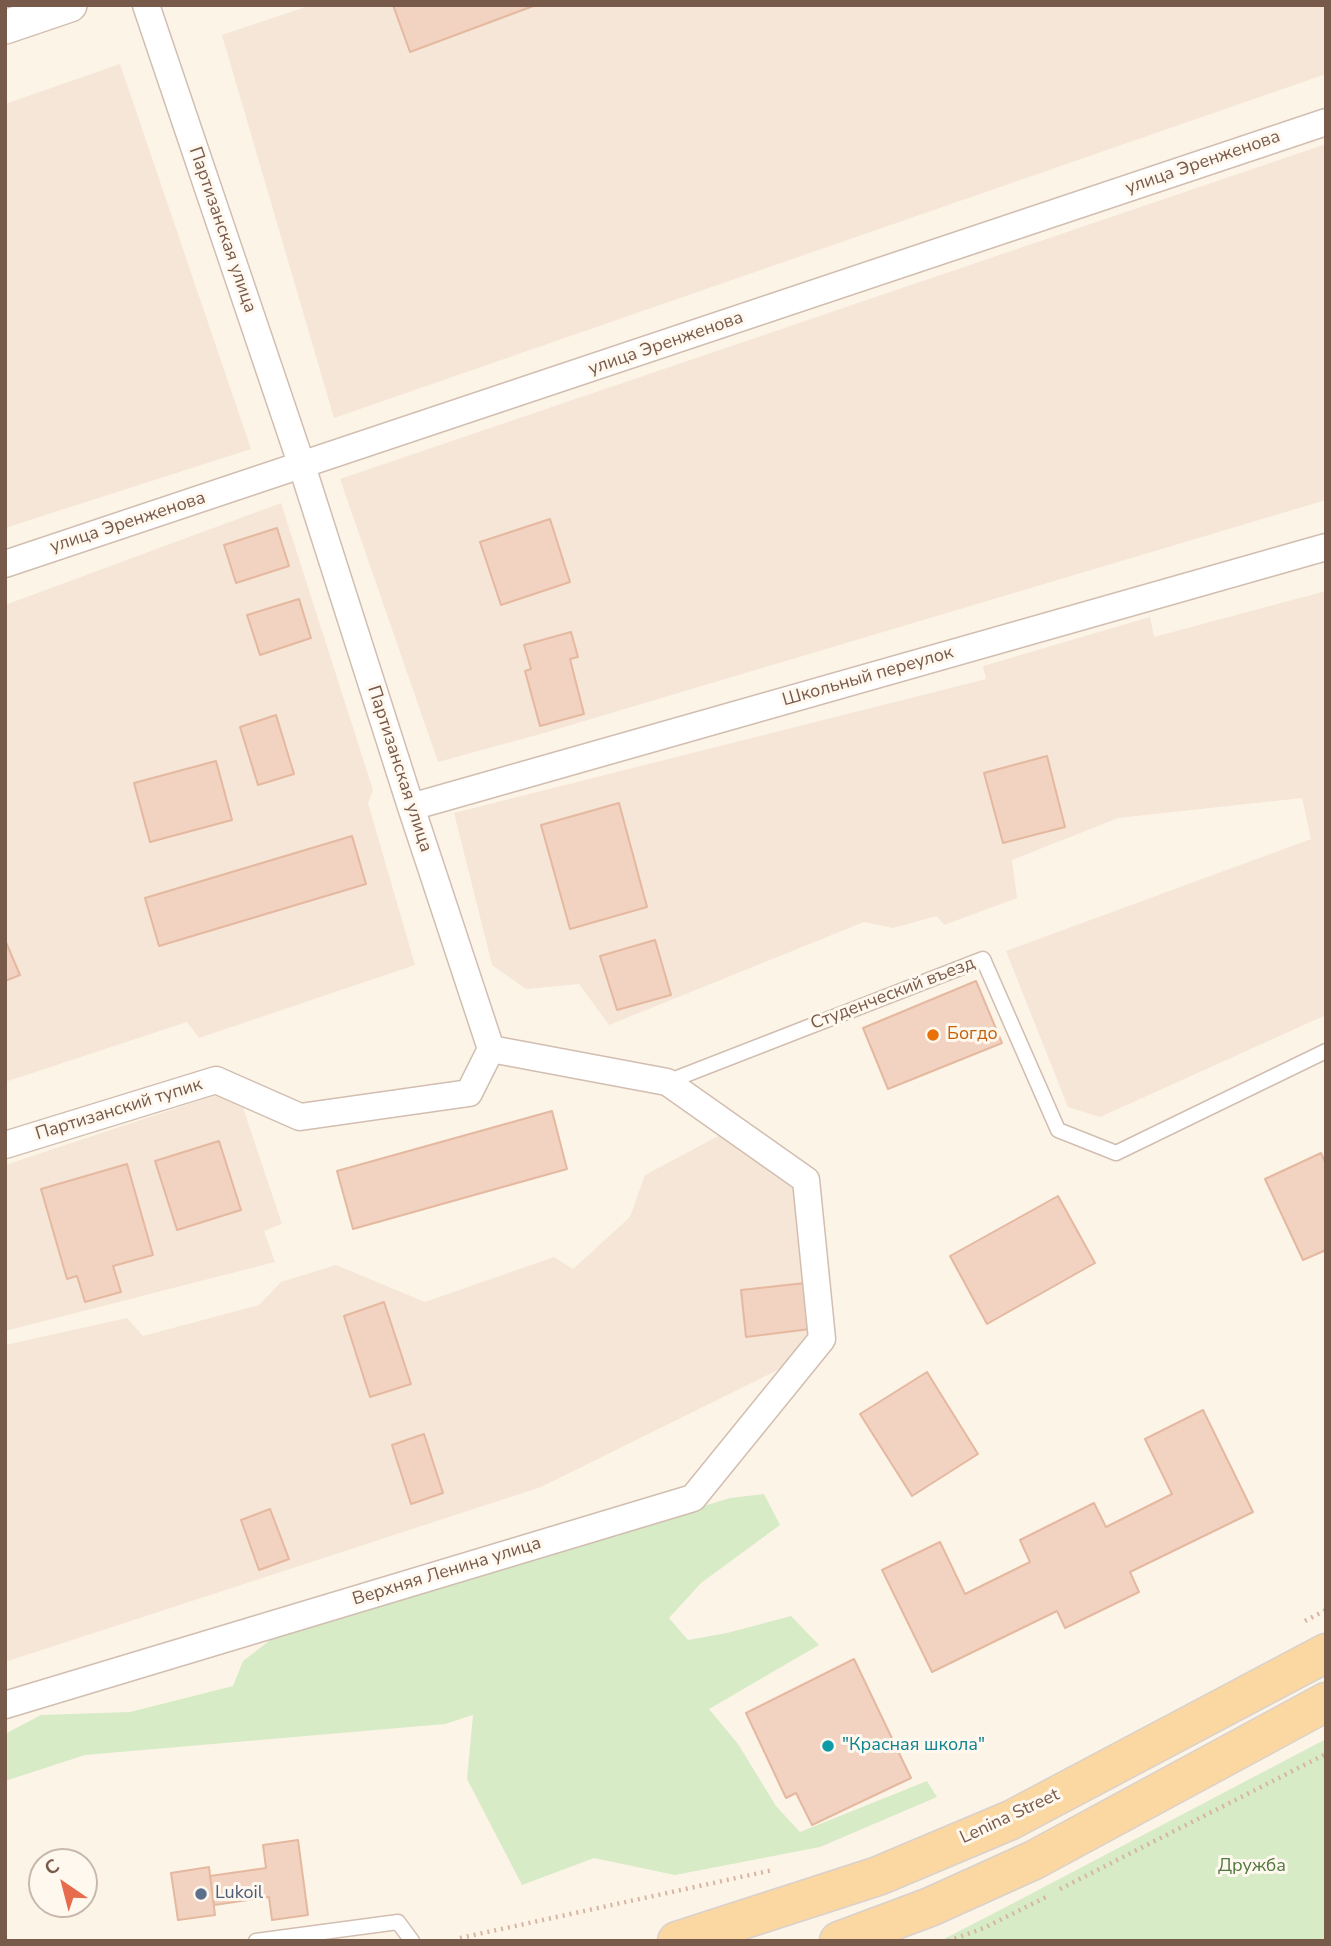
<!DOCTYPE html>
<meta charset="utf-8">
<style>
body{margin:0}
#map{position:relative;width:1331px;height:1946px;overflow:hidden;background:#fdf4e8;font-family:"Nunito Sans",sans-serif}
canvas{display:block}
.frame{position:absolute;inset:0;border:7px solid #785a4b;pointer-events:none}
.north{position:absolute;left:28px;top:1848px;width:70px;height:70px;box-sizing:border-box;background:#fff8ef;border:2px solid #c9b9ad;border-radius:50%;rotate:325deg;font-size:19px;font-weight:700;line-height:28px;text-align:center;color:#785a4b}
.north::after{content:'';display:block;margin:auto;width:24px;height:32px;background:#e76b4d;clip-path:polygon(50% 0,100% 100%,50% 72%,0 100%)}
</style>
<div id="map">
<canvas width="1331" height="1946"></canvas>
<div class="frame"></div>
<div class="north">С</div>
</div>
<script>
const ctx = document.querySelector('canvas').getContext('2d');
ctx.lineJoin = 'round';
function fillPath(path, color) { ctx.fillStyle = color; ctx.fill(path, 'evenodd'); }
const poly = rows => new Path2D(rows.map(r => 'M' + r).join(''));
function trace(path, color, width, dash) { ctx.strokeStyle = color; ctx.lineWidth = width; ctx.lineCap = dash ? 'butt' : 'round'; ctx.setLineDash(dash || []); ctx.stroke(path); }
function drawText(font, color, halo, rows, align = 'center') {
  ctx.font = font + ' "Nunito Sans",sans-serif'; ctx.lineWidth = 6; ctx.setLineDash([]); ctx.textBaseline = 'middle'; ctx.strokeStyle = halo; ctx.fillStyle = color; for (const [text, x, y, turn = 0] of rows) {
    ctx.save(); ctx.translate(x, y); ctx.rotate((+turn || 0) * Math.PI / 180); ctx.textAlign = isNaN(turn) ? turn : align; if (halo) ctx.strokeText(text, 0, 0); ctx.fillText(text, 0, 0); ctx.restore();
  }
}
fillPath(poly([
 [312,5,1326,5,1326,74,334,418,222,35],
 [120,64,251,449,5,528,5,104],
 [1326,144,1326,500,544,733,438,762,340,479],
 [281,503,373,790,368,803,415,965,199,1038,187,1022,5,1082,5,605],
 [1326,591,1326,1015,1100,1117,1068,1107,1006,951,1311,839,1302,798,1118,818,1012,860,1017,898,944,925,937,916,893,928,864,922,609,1025,579,984,526,989,492,965,454,813,986,679,983,666,1150,617,1154,637],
 [216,1095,243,1108,282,1224,264,1231,275,1262,5,1331,5,1165],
 [722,1134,797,1186,812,1333,788,1365,541,1487,5,1662,5,1345,127,1318,143,1336,259,1305,281,1282,336,1265,425,1302,554,1257,573,1269,630,1217,645,1175]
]), '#f5e6d7');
fillPath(poly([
 [764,1494,780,1525,701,1583,669,1618,688,1640,727,1633,791,1616,819,1645,709,1709,738,1744,776,1806,800,1832,927,1781,937,1797,820,1847,675,1875,594,1858,522,1885,467,1779,473,1715,445,1724,85,1755,5,1781,5,1734,41,1715,130,1712,233,1686,243,1661,273,1638,730,1498],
 [1326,1739,1326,1941,940,1941,1004,1908]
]), '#d6ebc6');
const building = poly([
 [393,5,536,5,410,52,393,5],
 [550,519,570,582,501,605,480,542,550,519],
 [277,528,289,566,236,583,224,545,277,528],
 [299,599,311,638,260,655,247,615,299,599],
 [571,632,578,657,570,659,584,714,540,726,525,671,531,669,524,645,571,632],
 [276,715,294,774,258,785,240,727,276,715],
 [1047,756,1065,827,1003,843,984,773,1047,756],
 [216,761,232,820,150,842,134,783,216,761],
 [619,803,647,907,570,929,541,825,619,803],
 [352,836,366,884,159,946,145,898,352,836],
 [5,940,20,975,5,981,5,940],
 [655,940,671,995,617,1010,600,956,655,940],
 [976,981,1002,1043,888,1089,863,1028,976,981],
 [552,1111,567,1169,353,1229,337,1171,552,1111],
 [219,1141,241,1210,177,1230,155,1161,219,1141],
 [1321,1153,1326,1164,1326,1250,1303,1260,1265,1179,1321,1153],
 [127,1164,153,1255,113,1266,121,1292,85,1302,77,1276,67,1279,41,1189,127,1164],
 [1058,1196,1095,1263,987,1324,950,1256,1058,1196],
 [805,1283,810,1329,746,1337,741,1290,805,1283],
 [384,1302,411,1384,370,1397,344,1316,384,1302],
 [927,1372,978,1454,912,1496,860,1414,927,1372],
 [1203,1410,1253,1512,1130,1572,1139,1592,1065,1628,1057,1611,932,1672,882,1570,940,1542,965,1594,1030,1562,1020,1540,1094,1503,1106,1527,1172,1494,1145,1439,1203,1410],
 [424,1434,443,1493,411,1504,392,1445,424,1434],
 [270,1509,289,1559,259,1570,241,1520,270,1509],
 [854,1659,911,1778,812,1825,796,1793,786,1798,746,1713,854,1659],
 [298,1840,308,1915,272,1920,269,1897,214,1905,210,1876,266,1868,263,1845,298,1840],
 [209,1867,215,1915,178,1920,171,1873,209,1867]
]);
fillPath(building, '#f2d2c0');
trace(building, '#e5b8a0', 2);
const service = poly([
 [667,1082,983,959,1058,1130,1116,1153,1326,1051],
 [256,1941,398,1922,412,1941]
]);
const minor = poly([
 [5,564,1326,122],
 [411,807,1326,547],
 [5,1145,216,1080,300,1117,469,1093,491,1049],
 [5,1705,693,1498,822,1339,806,1180,667,1082,491,1049,411,807,302,466,146,5]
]);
const tertiary = poly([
 [5,27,70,5]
]);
const primary = poly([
 [677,1941,878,1876,1011,1820,1326,1653],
 [839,1941,930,1907,1034,1860,1326,1702]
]);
trace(service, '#d2beb0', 17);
trace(minor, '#d2beb0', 29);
trace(tertiary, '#d2beb0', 36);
trace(primary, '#d9d1cd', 41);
trace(poly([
 [1305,1621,1326,1610],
 [1060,1889,1326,1754],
 [460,1938,773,1870],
 [948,1941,984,1928,1046,1897]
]), '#d8b5a2', 4.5, [2, 5]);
trace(service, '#fff', 14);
trace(minor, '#fff', 26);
trace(tertiary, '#fff', 33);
trace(primary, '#fbd7a1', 38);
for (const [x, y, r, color] of [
 [933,1035,7,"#e8710a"],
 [828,1746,7,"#0f9aa8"],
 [201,1894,7,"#5c6f8a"]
]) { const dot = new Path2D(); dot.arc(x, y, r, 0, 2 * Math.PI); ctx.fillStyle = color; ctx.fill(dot); trace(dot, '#fff8ef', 2.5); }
drawText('18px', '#785a4b', '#fff8ef', [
 ["улица Эренженова",1203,163,-19],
 ["Партизанская улица",222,230,71],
 ["улица Эренженова",666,344,-19],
 ["улица Эренженова",128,523,-18],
 ["Школьный переулок",868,677,-16],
 ["Партизанская улица",399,769,72],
 ["Студенческий въезд",893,994,-21],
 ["Партизанский тупик",119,1110,-17],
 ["Верхняя Ленина улица",447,1572,-17],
 ["Lenina Street",1010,1817,-25]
]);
drawText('18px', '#c56008', '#fff8ef', [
 ["Богдо",947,1035]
], 'left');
drawText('18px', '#0d838f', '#fff8ef', [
 ["\"Красная школа\"",842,1746]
], 'left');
drawText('18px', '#527841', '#fff8ef', [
 ["Дружба",1252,1867]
]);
drawText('18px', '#4e5e75', '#fff8ef', [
 ["Lukoil",215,1894]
], 'left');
</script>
